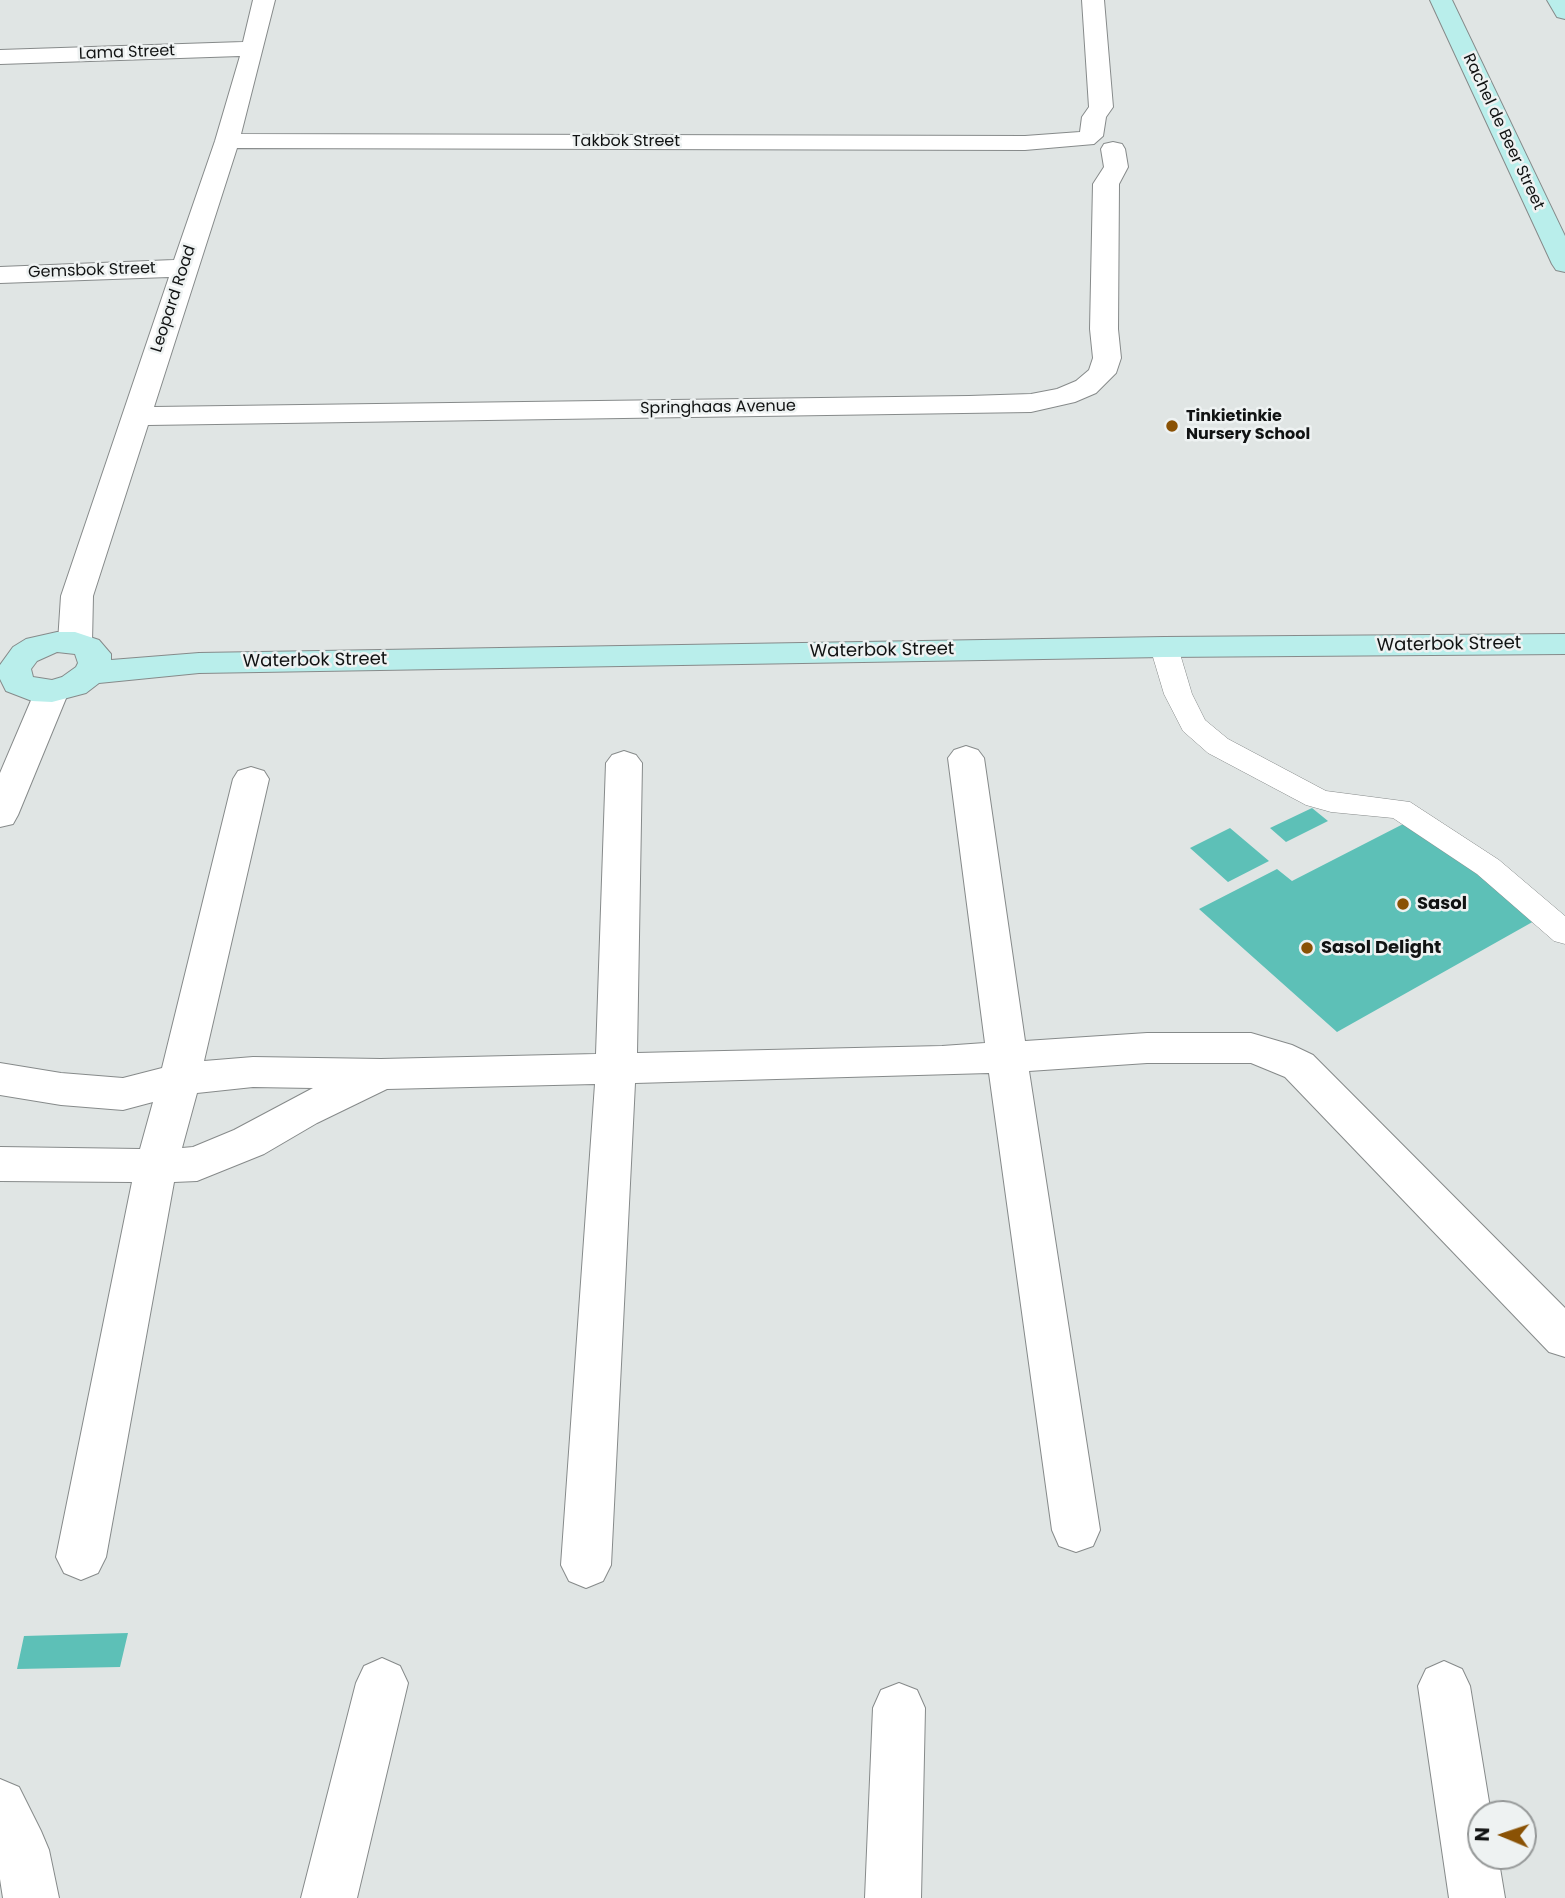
<!DOCTYPE html>
<style>
body{margin:0}
#map{position:relative;width:1565px;height:1898px;overflow:hidden;background:#e0e5e4;font-family:Poppins,sans-serif}
canvas{display:block}
.north{position:absolute;left:1467px;top:1800px;width:70px;height:70px;box-sizing:border-box;background:#eef2f2;border:2px solid #969999;border-radius:50%;rotate:272deg;font-size:19px;font-weight:700;line-height:28px;text-align:center;color:#111313}
.north::after{content:'';display:block;margin:auto;width:24px;height:32px;background:#8a5205;clip-path:polygon(50% 0,100% 100%,50% 72%,0 100%)}
</style>
<div id="map">
<canvas width="1565" height="1898"></canvas>
<div class="north">N</div>
</div>
<script>
const ctx = document.querySelector('canvas').getContext('2d');
ctx.lineJoin = 'round';
function fillPath(path, color) { ctx.fillStyle = color; ctx.fill(path, 'evenodd'); }
const poly = rows => new Path2D(rows.map(r => 'M' + r).join(''));
function trace(path, color, width, dash) { ctx.strokeStyle = color; ctx.lineWidth = width; ctx.lineCap = dash ? 'butt' : 'round'; ctx.setLineDash(dash || []); ctx.stroke(path); }
function drawText(font, color, halo, rows, align = 'center') {
  ctx.font = font + ' Poppins,sans-serif'; ctx.lineWidth = 5; ctx.setLineDash([]); ctx.textBaseline = 'middle'; ctx.strokeStyle = halo; ctx.fillStyle = color; for (const [text, x, y, turn = 0] of rows) {
    ctx.save(); ctx.translate(x, y); ctx.rotate((+turn || 0) * Math.PI / 180); ctx.textAlign = isNaN(turn) ? turn : align; if (halo) ctx.strokeText(text, 0, 0); ctx.fillText(text, 0, 0); ctx.restore();
  }
}
fillPath(poly([
 [1312,808,1328,821,1286,842,1270,828],
 [1409,821,1536,920,1337,1032,1199,909,1277,869,1292,881],
 [1230,828,1269,861,1228,882,1190,848],
 [128,1633,120,1667,17,1669,24,1636]
]), '#5dc0b7');
const lane = poly([
 [1164,639,1174,641,1178,647,1192,694,1205,720,1228,739,1326,791,1410,802,1499,860,1565,916,1565,944,1554,941,1477,874,1393,818,1331,812,1306,805,1208,753,1183,731,1164,694,1150,647,1154,641,1164,639]
]);
const street = poly([
 [253,0,275,0,241,134,1025,136,1080,132,1082,117,1089,107,1082,0,1104,0,1113,107,1106,117,1103,136,1094,144,1025,150,237,148,154,407,969,396,1031,394,1057,389,1076,381,1089,370,1093,358,1090,329,1093,184,1104,167,1101,149,1104,144,1113,142,1122,144,1125,149,1128,167,1119,184,1118,329,1121,358,1116,373,1096,393,1075,402,1031,412,148,425,93,596,92,642,87,649,75,652,63,649,58,642,61,596,169,277,0,283,0,267,174,260,215,141,240,56,0,64,0,50,243,42,253,0],
 [52,680,64,683,69,691,18,815,13,824,0,827,0,773,35,691,40,683,52,680],
 [966,746,978,750,984,758,1025,1041,1147,1033,1251,1033,1292,1045,1313,1055,1565,1308,1565,1357,1549,1352,1285,1077,1251,1063,1147,1063,1029,1071,1100,1530,1093,1546,1076,1552,1059,1546,1052,1530,989,1073,635,1083,611,1565,603,1581,586,1588,569,1581,561,1565,595,1084,387,1089,317,1123,264,1154,197,1181,174,1182,106,1557,98,1573,81,1580,64,1573,56,1557,132,1182,0,1181,0,1147,140,1149,153,1102,123,1110,61,1105,0,1095,0,1063,61,1073,123,1078,162,1068,233,779,238,771,251,767,264,771,269,779,204,1061,253,1057,381,1059,596,1054,606,763,612,755,624,751,636,755,642,763,637,1053,942,1046,985,1043,948,758,954,750,966,746],
 [253,1087,313,1088,234,1130,193,1147,182,1148,197,1093,253,1087],
 [382,1658,400,1666,408,1683,357,1898,301,1898,356,1683,364,1666,382,1658],
 [1444,1661,1462,1669,1470,1686,1491,1814,1481,1814,1481,1856,1498,1856,1505,1898,1449,1898,1418,1686,1426,1669,1444,1661],
 [899,1683,917,1690,925,1708,921,1898,865,1898,873,1708,881,1690,899,1683],
 [0,1779,19,1787,41,1831,49,1850,59,1898,3,1898,0,1879,0,1779]
]);
const secondary = poly([
 [1430,0,1452,0,1565,236,1565,272,1556,270,1552,264,1430,0],
 [1547,0,1565,0,1565,19,1557,17,1547,0],
 [57,632,75,632,99,640,111,654,111,660,199,653,1164,637,1565,634,1565,654,1164,657,199,673,99,683,86,693,52,702,32,701,6,691,0,679,0,665,13,647,26,639,57,632],
 [57,652,75,654,78,663,76,667,62,677,52,680,33,677,31,669,37,661,57,652]
]);
trace(lane, '#868a8a', 1);
trace(street, '#868a8a', 2);
trace(secondary, '#868a8a', 2);
fillPath(lane, '#fff');
fillPath(street, '#fff');
fillPath(secondary, '#b9eeeb');
for (const [x, y, r, color] of [
 [1172,426,7,"#8a5205"],
 [1403,904,7,"#8a5205"],
 [1307,948,7,"#8a5205"]
]) { const dot = new Path2D(); dot.arc(x, y, r, 0, 2 * Math.PI); ctx.fillStyle = color; ctx.fill(dot); trace(dot, '#eef2f2', 2.5); }
drawText('16px', '#111313', '#eef2f2', [
 ["Lama Street",127,53,-2],
 ["Rachel de Beer Street",1503,132,65],
 ["Takbok Street",626,142],
 ["Gemsbok Street",92,271,-2],
 ["Leopard Road",174,299,-72],
 ["Springhaas Avenue",718,408,-1]
]);
drawText('bold 16px', '#111313', '#eef2f2', [
 ["Tinkietinkie",1186,417],
 ["Nursery School",1186,435]
], 'left');
drawText('18px', '#111313', '#eef2f2', [
 ["Waterbok Street",1449,645,-1],
 ["Waterbok Street",882,651,-1],
 ["Waterbok Street",315,661,-1]
]);
drawText('bold 18px', '#111313', '#eef2f2', [
 ["Sasol",1417,904],
 ["Sasol Delight",1321,948]
], 'left');
</script>
